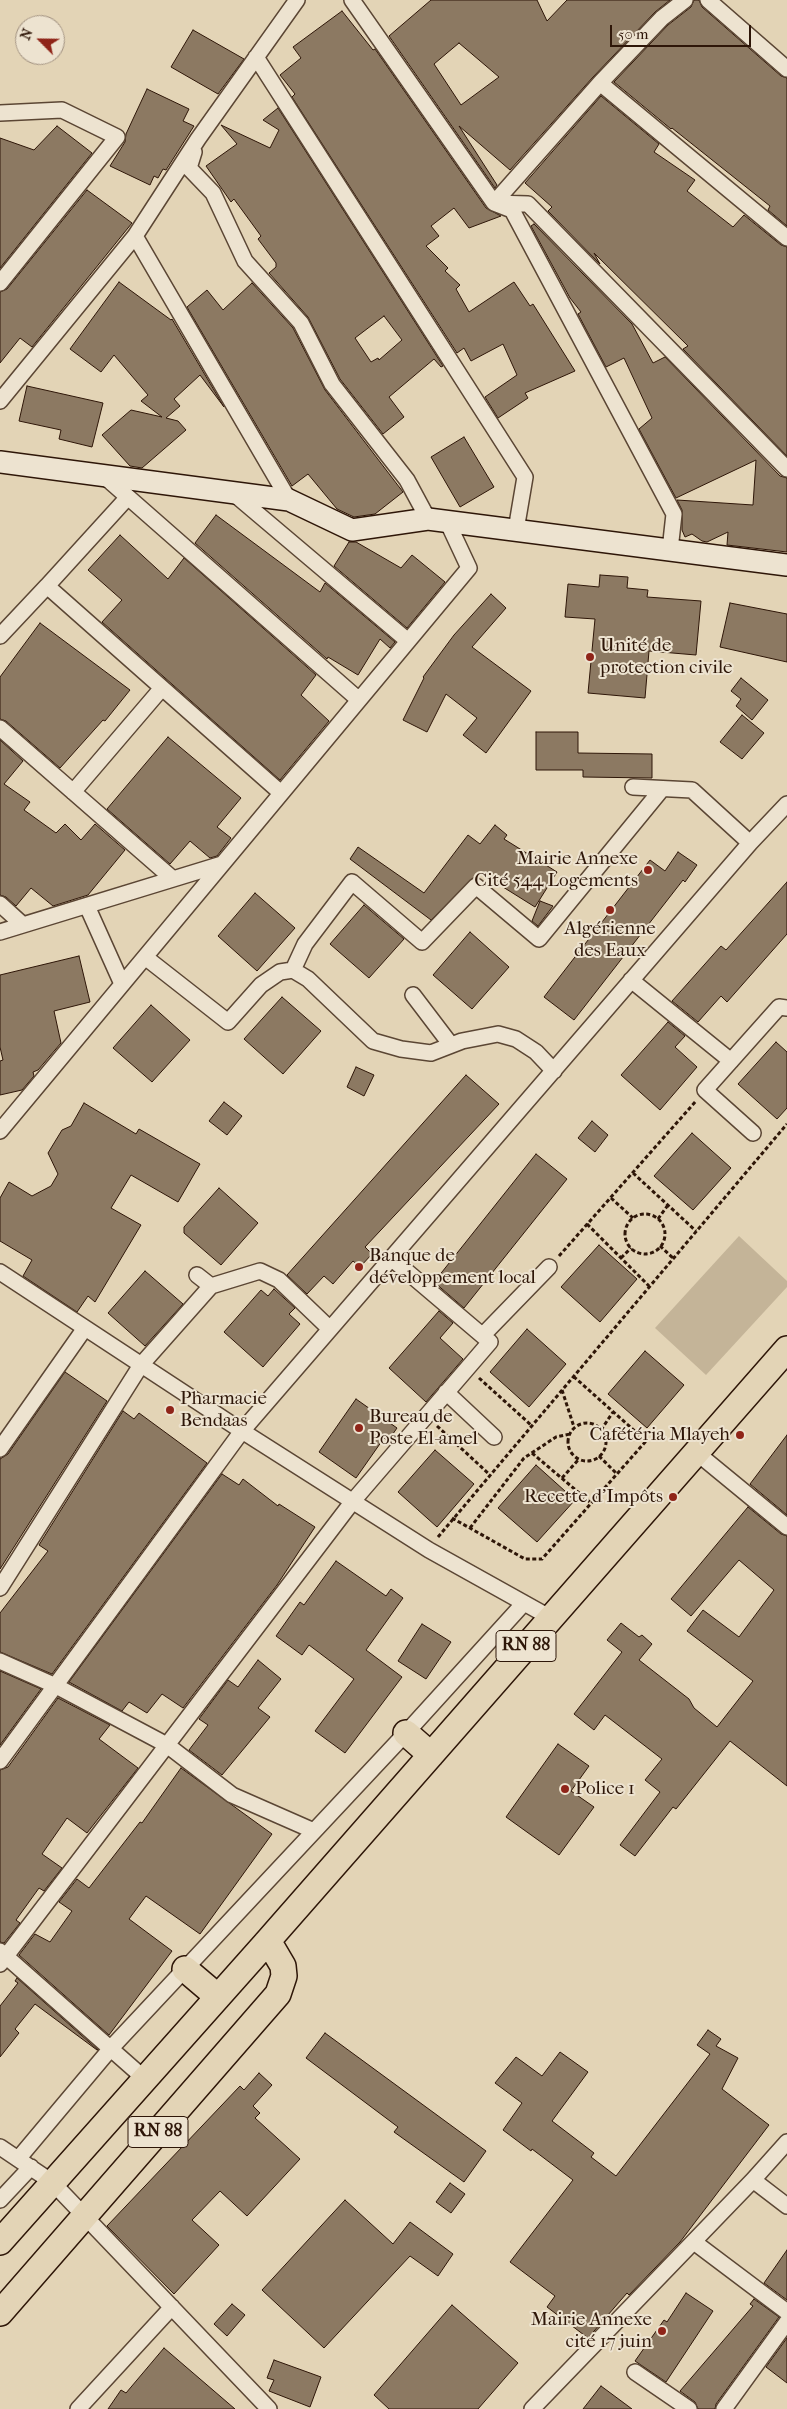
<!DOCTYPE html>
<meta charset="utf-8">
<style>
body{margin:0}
#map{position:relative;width:787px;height:2409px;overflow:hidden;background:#e3d4b6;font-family:"IM FELL French Canon",serif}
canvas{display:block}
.north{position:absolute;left:15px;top:15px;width:50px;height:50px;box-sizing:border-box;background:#ede3d0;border:1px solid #a19180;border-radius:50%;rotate:293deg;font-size:14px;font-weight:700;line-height:20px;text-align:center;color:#2e1608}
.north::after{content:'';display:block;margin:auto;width:18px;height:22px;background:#8f2418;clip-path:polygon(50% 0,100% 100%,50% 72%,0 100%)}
.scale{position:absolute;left:610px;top:25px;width:141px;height:22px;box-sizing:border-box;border:2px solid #2e1608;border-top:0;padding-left:6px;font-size:15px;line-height:18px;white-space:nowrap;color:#2e1608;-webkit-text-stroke:4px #ede3d0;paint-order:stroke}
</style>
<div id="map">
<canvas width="787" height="2409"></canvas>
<div class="north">N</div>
<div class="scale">50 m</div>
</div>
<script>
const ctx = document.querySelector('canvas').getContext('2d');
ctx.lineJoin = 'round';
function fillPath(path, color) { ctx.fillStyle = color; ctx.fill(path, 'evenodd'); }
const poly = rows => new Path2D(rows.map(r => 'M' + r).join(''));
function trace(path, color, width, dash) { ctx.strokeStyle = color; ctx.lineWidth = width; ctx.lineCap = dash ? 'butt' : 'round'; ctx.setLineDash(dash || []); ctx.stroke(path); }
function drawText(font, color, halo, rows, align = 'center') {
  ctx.font = font + ' "IM FELL French Canon",serif'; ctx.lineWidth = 4; ctx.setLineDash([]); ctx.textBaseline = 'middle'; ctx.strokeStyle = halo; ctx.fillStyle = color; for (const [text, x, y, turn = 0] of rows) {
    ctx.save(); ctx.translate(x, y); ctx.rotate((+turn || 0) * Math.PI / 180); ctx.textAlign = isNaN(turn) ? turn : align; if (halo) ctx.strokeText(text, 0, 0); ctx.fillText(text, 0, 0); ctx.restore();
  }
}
fillPath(poly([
 [739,1236,787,1281,787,1287,706,1375,655,1328]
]), '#c4b498');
const building = poly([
 [431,0,537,0,547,21,567,0,670,0,655,12,593,77,510,170,459,126,497,185,495,188,389,36,431,0],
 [459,43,499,77,461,105,434,64,459,43],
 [694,0,699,0,702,7,781,76,787,78,787,226,768,210,770,206,672,128,671,129,614,82,668,25,691,7,694,0],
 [342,11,373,50,375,49,486,208,501,216,469,228,454,208,431,226,439,236,426,246,448,268,445,271,460,285,456,289,469,312,514,282,530,306,533,304,575,371,525,393,528,398,498,418,485,397,517,375,503,344,471,361,464,348,457,353,292,97,295,94,280,75,301,58,293,47,342,11],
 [193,30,244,59,218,94,171,67,193,30],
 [147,89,189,109,183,121,194,126,166,170,163,169,158,178,154,176,150,185,110,166,125,142,126,134,147,89],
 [601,96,659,144,654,152,695,180,687,191,733,227,744,215,781,245,787,247,787,456,683,349,688,346,594,253,600,264,548,211,552,207,525,183,601,96],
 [278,108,443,366,441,367,434,359,389,397,404,417,383,434,340,379,308,317,269,273,276,267,276,263,258,239,261,236,234,199,231,202,206,166,237,144,221,125,270,148,279,130,263,120,278,108],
 [384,316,402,340,379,360,378,358,371,362,355,338,384,316],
 [57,126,92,153,0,268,0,138,34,150,57,126],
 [87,190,132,223,32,347,20,338,0,363,0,292,7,289,87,190],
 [534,224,632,324,653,363,665,357,780,476,787,478,787,552,727,545,728,532,707,542,702,541,692,534,685,537,682,530,682,510,677,500,753,505,756,460,676,498,639,429,652,418,624,358,606,367,578,314,581,312,570,298,531,226,534,224],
 [119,282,171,320,172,319,224,407,200,375,174,399,180,406,166,418,178,421,186,430,142,468,130,466,102,435,131,410,162,417,141,401,148,395,114,355,101,372,70,349,119,282],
 [252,283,293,328,325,390,403,492,375,514,354,517,337,509,308,474,292,486,187,307,207,290,223,310,252,283],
 [27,386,103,403,92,447,59,439,61,430,19,421,27,386],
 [464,437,494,487,460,507,431,457,464,437],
 [216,515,320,592,325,583,395,642,390,648,380,639,358,675,328,657,327,659,195,543,216,515],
 [120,535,168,579,184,558,316,675,301,695,329,721,280,780,102,622,122,600,88,570,120,535],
 [349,542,356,542,401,568,412,555,445,582,407,628,334,566,349,542],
 [600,575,628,577,627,588,648,590,647,597,701,601,696,655,649,651,645,698,588,693,595,619,565,617,568,584,599,587,600,575],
 [491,594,506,608,472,647,531,691,486,753,463,735,477,718,446,694,427,732,403,720,424,678,423,677,454,635,491,594],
 [730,603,787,614,787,662,720,647,730,603],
 [40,623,130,690,105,721,103,720,60,768,6,721,0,719,0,677,40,623],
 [741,678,768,700,752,720,736,706,741,699,731,691,741,678],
 [742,715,764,733,742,759,720,742,742,715],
 [536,732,578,732,578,753,652,754,652,778,583,777,583,770,536,770,536,732],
 [168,737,241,798,217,827,231,838,217,856,210,858,190,841,170,864,107,809,168,737],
 [0,740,23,761,4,784,30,802,24,810,56,833,65,824,81,840,95,824,125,850,88,895,53,906,31,888,16,906,6,897,0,895,0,740],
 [495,825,507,835,504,839,557,872,535,907,479,872,431,920,350,859,358,847,424,893,468,835,480,844,495,825],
 [678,852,697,865,685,882,683,880,574,1020,544,997,650,860,665,871,678,852],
 [787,882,787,934,727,1002,721,996,698,1022,672,1001,721,946,726,950,787,882],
 [255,893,295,928,257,971,218,936,255,893],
 [540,901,553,906,538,926,532,921,540,901],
 [364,905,404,939,369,978,330,944,364,905],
 [470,932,509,967,472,1009,433,975,470,932],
 [79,956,90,1002,54,1011,61,1043,38,1070,33,1072,34,1076,22,1090,0,1095,0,1061,3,1060,0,1047,0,975,79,956],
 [282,997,321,1031,283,1074,244,1039,282,997],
 [151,1005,190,1040,152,1082,113,1048,151,1005],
 [668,1022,685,1036,675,1047,697,1067,660,1110,621,1075,668,1022],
 [776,1042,787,1052,787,1108,777,1119,738,1084,776,1042],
 [356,1067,374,1075,364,1096,347,1087,356,1067],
 [466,1075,499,1104,365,1247,372,1254,360,1267,353,1261,333,1284,324,1276,307,1294,287,1275,466,1075],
 [224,1102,242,1116,227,1135,209,1121,224,1102],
 [84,1103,136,1134,139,1129,200,1164,178,1202,131,1175,111,1208,141,1225,95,1302,88,1296,77,1312,23,1276,32,1260,0,1241,0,1198,9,1182,32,1196,51,1186,58,1174,48,1153,62,1130,71,1126,84,1103],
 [592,1121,608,1135,595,1152,578,1138,592,1121],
 [692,1133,731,1168,693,1210,654,1176,692,1133],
 [536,1154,567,1179,464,1308,434,1282,536,1154],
 [219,1188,258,1223,221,1265,184,1233,184,1227,219,1188],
 [599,1245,637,1279,600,1322,561,1287,599,1245],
 [145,1271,183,1304,145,1346,108,1313,145,1271],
 [274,1289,295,1308,289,1314,300,1324,263,1367,224,1332,261,1290,268,1296,274,1289],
 [439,1311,453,1323,440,1338,463,1359,426,1402,389,1368,439,1311],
 [527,1329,566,1364,529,1407,490,1372,527,1329],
 [645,1351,684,1385,647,1428,608,1394,645,1351],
 [65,1372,107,1401,0,1569,0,1459,8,1454,65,1372],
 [356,1399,397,1428,388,1441,384,1438,356,1478,319,1452,356,1399],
 [123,1411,134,1419,139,1413,207,1463,52,1674,0,1652,0,1613,48,1551,39,1545,123,1411],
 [787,1435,787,1515,750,1484,787,1435],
 [435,1450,474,1484,437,1527,398,1492,435,1450],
 [536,1465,575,1500,537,1542,498,1508,536,1465],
 [222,1474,239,1485,243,1479,278,1506,279,1504,315,1527,277,1585,183,1708,162,1694,147,1713,129,1702,122,1711,69,1682,222,1474],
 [748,1507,781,1534,787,1536,787,1786,730,1741,676,1809,673,1807,635,1856,620,1845,660,1792,645,1780,662,1759,605,1715,594,1730,574,1714,622,1652,607,1640,621,1623,639,1637,642,1635,652,1644,639,1660,689,1699,694,1708,717,1727,753,1681,687,1631,703,1610,739,1637,774,1590,739,1560,691,1616,671,1599,748,1507],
 [336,1561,386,1596,391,1589,403,1598,366,1650,402,1677,345,1753,315,1731,354,1679,309,1645,302,1655,276,1636,300,1602,304,1605,336,1561],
 [422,1624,451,1642,426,1679,398,1661,422,1624],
 [258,1660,281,1679,258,1708,270,1717,222,1775,189,1750,208,1725,199,1719,228,1680,238,1687,258,1660],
 [0,1671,41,1689,0,1745,0,1671],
 [58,1698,110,1725,99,1739,138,1768,87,1833,67,1818,42,1854,62,1868,44,1891,39,1888,16,1920,20,1923,4,1943,0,1942,0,1770,8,1767,58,1698],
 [558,1744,589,1766,571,1791,594,1807,559,1855,506,1817,558,1744],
 [181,1768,272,1834,200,1934,146,1896,129,1919,172,1951,109,2035,19,1955,35,1934,50,1942,72,1911,59,1902,77,1879,89,1888,140,1822,142,1823,181,1768],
 [17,1978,98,2050,97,2050,35,2004,15,2029,19,2033,0,2057,0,2006,18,1983,15,1981,17,1978],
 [708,2030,721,2039,716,2046,738,2058,722,2089,769,2125,680,2242,629,2295,627,2293,588,2338,547,2307,555,2296,510,2262,573,2180,532,2149,531,2151,503,2130,522,2103,495,2083,516,2057,542,2076,560,2052,588,2072,552,2121,594,2153,591,2157,616,2176,710,2054,697,2045,708,2030],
 [325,2033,486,2151,464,2182,394,2132,398,2127,306,2058,325,2033],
 [259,2073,272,2085,253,2106,260,2113,255,2118,300,2159,247,2216,220,2191,192,2220,219,2245,174,2294,107,2226,240,2086,244,2090,259,2073],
 [450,2183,465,2194,451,2213,436,2202,450,2183],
 [345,2200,393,2244,410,2222,453,2254,438,2276,410,2256,324,2348,262,2290,345,2200],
 [787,2250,787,2300,764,2283,787,2250],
 [686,2293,713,2311,666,2382,635,2361,664,2320,667,2322,686,2293],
 [754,2299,779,2317,716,2404,715,2409,698,2409,695,2402,680,2391,753,2306,750,2304,754,2299],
 [232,2304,245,2315,227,2336,214,2324,232,2304],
 [452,2305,518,2363,478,2409,389,2409,374,2395,452,2305],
 [787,2338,787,2383,766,2367,787,2338],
 [164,2348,235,2409,108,2409,121,2390,126,2393,164,2348],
 [274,2360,321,2377,310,2407,269,2391,274,2380,267,2378,274,2360],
 [601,2386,632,2409,583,2409,601,2386]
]);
fillPath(building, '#8c7962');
trace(building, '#2e1608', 1);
const minor = poly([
 [352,0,494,203,512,210,674,514,670,550],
 [685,0,662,18,600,83,494,203,528,204,787,469],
 [708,0,787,69],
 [256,57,525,477,516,530],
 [600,83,787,238],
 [0,113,62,110,117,137,0,283],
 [194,152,189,168,213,193,245,261,301,323,332,384,407,480,428,519],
 [135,236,289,500],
 [0,401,135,236,198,139,297,0],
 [104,476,359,700],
 [233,493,408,641],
 [47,586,128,497],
 [0,636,47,586,281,793],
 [0,728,173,879],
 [633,787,692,790,750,843],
 [73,792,162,688],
 [0,904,23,925],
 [87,906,122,984],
 [0,932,222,864],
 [145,957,228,1022,261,985,280,972,293,970,308,979,373,1041,401,1049,431,1053,462,1041,498,1034,516,1039,536,1052,554,1071],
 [293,970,305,944,352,882,422,942,476,886,539,939,662,789],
 [631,980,731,1061],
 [413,995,451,1045],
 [0,1131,469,568,447,521],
 [753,1133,705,1090,779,1007,787,1008],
 [0,1272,242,1431,750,843,787,804],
 [197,1275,211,1286,260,1271,279,1280,330,1329],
 [483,1335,549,1267],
 [446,1392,494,1437],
 [0,1449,85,1328],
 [697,1453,787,1527],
 [0,1588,141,1365,211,1286],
 [0,1661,56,1686,167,1745,232,1795,314,1831],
 [0,1761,242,1431,429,1550,551,1618],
 [0,1951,145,2079],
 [0,1964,353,1501,490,1342,391,1258],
 [0,2147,52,2182,269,2409],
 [18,2159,112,2047,406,1733,524,1603],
 [753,2180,787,2206],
 [0,2200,31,2167],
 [694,2242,787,2312],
 [635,2372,689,2409],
 [78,2409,172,2307],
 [532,2409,753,2180,787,2142],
 [724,2409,787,2322]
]);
const secondary = poly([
 [0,462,289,500,352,530,428,519,787,565]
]);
const primary = poly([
 [406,1733,431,1755],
 [185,1969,218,1997],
 [0,2242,266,1943,787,1349],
 [0,2313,278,1994,284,1976,283,1966,273,1949,266,1943]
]);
trace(minor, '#5b4634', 18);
trace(secondary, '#2e1608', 24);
trace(primary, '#2e1608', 28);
trace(poly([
 [633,1173,696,1231],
 [611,1198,633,1218],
 '625 1234a20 20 0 1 1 40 0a20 20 0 1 1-40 0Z',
 [658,1219,668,1205],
 [587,1224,649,1286],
 [660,1246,673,1258],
 [559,1256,696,1101],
 [621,1258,631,1248],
 [479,1378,531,1425],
 [562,1390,574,1427],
 '568 1442a19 19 0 1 1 38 0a19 19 0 1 1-38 0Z',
 [437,1426,489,1474],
 [601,1430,613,1412],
 [532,1453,591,1503],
 [599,1456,617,1474],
 [562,1478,579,1459],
 [452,1518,525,1559,542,1559,646,1441,573,1376],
 [470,1528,524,1458,556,1437,570,1434],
 [438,1537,787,1124]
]), '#2e1608', 3, [4, 2.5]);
trace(minor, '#ede3d0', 15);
trace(secondary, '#ede3d0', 21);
trace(primary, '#e3d4b6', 25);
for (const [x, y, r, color] of [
 [590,657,5,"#8f2418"],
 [648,870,5,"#8f2418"],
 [610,910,5,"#8f2418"],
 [359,1267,5,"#8f2418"],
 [170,1410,5,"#8f2418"],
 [359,1428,5,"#8f2418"],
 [740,1435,5,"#8f2418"],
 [673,1497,5,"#8f2418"],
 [565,1789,5,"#8f2418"],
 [662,2331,5,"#8f2418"]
]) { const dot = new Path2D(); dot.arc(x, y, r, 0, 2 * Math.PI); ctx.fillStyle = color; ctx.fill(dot); trace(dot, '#ede3d0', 2); }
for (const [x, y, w] of [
 [526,1646,60],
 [158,2132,60]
]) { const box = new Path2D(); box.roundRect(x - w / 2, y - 15.5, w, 31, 4); ctx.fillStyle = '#ede3d0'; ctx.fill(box); trace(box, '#2e1608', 1); }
drawText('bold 18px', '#2e1608', null, [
 ["RN 88",526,1646],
 ["RN 88",158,2132]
]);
drawText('19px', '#2e1608', '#ede3d0', [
 ["Unité de",600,646],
 ["protection civile",600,668],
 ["Mairie Annexe",638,859,"right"],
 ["Cité 544 Logements",638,881,"right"],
 ["Algérienne",610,929,"center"],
 ["des Eaux",610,951,"center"],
 ["Banque de",369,1256],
 ["développement local",369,1278],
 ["Pharmacie",180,1399],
 ["Bendaas",180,1421],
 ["Bureau de",369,1417],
 ["Poste El-amel",369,1439],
 ["Cafétéria Mlayeh",730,1435,"right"],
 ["Recette d'Impôts",663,1497,"right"],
 ["Police 1",575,1789],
 ["Mairie Annexe",652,2320,"right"],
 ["cité 17 juin",652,2342,"right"]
], 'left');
</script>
